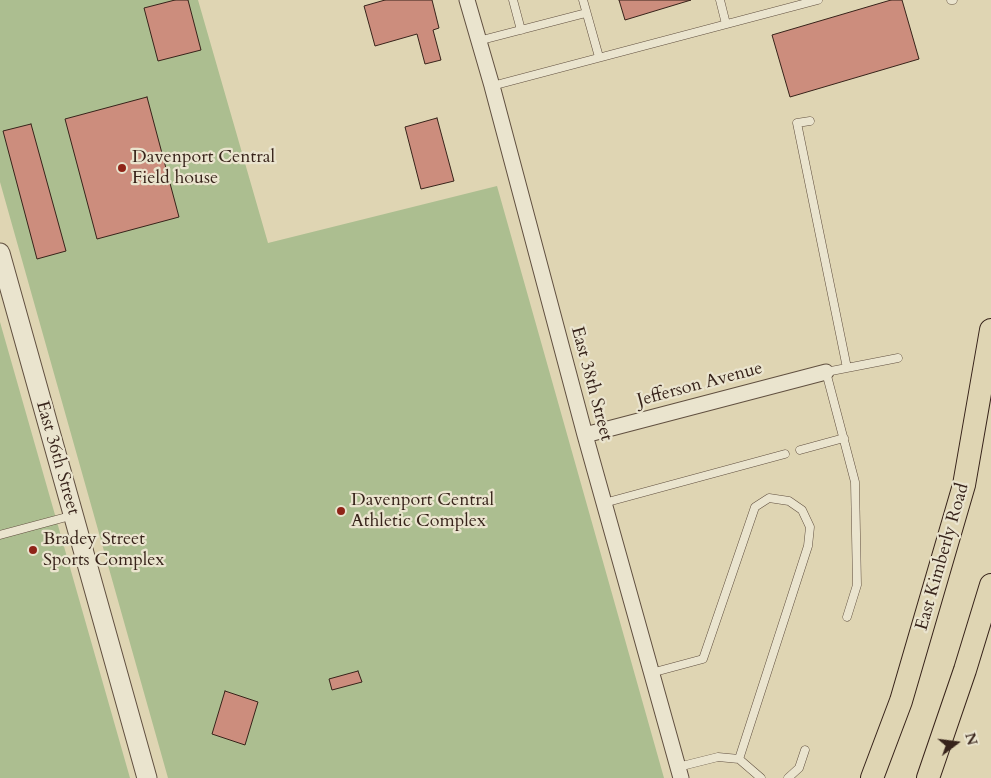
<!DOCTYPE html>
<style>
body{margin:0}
#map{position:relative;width:991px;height:778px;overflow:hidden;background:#dfd5b3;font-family:Cardo,serif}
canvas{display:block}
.north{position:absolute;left:931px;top:718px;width:50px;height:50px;-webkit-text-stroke:4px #eae4ce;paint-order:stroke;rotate:75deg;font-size:14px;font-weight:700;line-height:20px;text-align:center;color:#37231a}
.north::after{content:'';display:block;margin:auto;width:18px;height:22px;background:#37231a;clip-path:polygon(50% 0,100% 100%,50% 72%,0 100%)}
</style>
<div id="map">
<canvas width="991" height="778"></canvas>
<div class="north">N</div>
</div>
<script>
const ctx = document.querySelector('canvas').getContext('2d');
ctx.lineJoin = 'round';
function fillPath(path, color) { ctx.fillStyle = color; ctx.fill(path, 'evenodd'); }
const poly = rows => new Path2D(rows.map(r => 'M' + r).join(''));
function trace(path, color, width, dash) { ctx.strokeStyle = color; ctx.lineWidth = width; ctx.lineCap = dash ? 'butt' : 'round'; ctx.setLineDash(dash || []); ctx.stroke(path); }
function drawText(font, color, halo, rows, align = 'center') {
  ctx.font = font + ' Cardo,serif'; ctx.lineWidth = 4.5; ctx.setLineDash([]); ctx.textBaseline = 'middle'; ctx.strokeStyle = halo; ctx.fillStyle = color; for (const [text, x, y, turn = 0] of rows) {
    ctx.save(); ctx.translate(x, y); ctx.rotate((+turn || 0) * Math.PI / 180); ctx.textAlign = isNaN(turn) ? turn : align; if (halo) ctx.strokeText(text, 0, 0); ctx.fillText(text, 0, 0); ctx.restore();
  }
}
fillPath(poly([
 [0,0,198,0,268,243,497,186,664,778,168,778,0,182],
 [0,322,130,778,0,778]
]), '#acbe90');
const building = poly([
 [175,0,188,0,201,50,158,61,144,8,175,0],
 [385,0,432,0,439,28,433,30,441,60,425,64,417,34,375,46,364,6,385,0],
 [619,0,691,0,625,20,619,0],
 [891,0,902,0,919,59,790,97,772,35,891,0],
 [147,97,179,217,97,239,65,119,147,97],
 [437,118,454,181,421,189,405,127,437,118],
 [31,124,66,251,37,259,3,131,31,124],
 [358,671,362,682,332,690,329,679,358,671],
 [225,691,258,702,245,745,212,734,225,691]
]);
fillPath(building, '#cc8d7d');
trace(building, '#37231a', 1);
const service = poly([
 [513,0,521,30],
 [583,0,599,57],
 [720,0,726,24],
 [951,0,953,0],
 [478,41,586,13],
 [492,86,818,0],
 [810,121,797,123,847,368],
 [800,450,844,438],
 [604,503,785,454],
 [0,535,74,515],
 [847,617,857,585,855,482,826,372,898,358],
 [651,673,703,659,755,507,769,498,789,501,802,510,810,527,808,546,739,759],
 [678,767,718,757,739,759,761,778],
 [788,778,799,768,805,750]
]);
const minor = poly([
 [467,0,492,86,585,435,681,778],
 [585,435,826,372]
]);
const tertiary = poly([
 [0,253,147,778]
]);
const primary = poly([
 [872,778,901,701,964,485,991,330],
 [928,778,965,670,991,585]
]);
trace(service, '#615040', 9);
trace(minor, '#615040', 17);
trace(tertiary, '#615040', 21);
trace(primary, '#37231a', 24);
trace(service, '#eae4ce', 8);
trace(minor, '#eae4ce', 15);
trace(tertiary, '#eae4ce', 19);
trace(primary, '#dfd5b3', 22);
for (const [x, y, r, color] of [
 [122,168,5,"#8f2418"],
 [341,511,5,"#8f2418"],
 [33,550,5,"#8f2418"]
]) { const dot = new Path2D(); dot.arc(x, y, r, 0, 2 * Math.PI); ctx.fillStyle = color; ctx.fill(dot); trace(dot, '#eae4ce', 2); }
drawText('18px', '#37231a', '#eae4ce', [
 ["Davenport Central",132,158],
 ["Field house",132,179],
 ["Davenport Central",351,501],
 ["Athletic Complex",351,522],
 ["Bradey Street",43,540],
 ["Sports Complex",43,561]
], 'left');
drawText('18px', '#37231a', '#eae4ce', [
 ["East 38th Street",591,384,75],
 ["Jefferson Avenue",700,385,-15],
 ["East 36th Street",57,458,74],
 ["East Kimberly Road",943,557,-74]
]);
</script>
